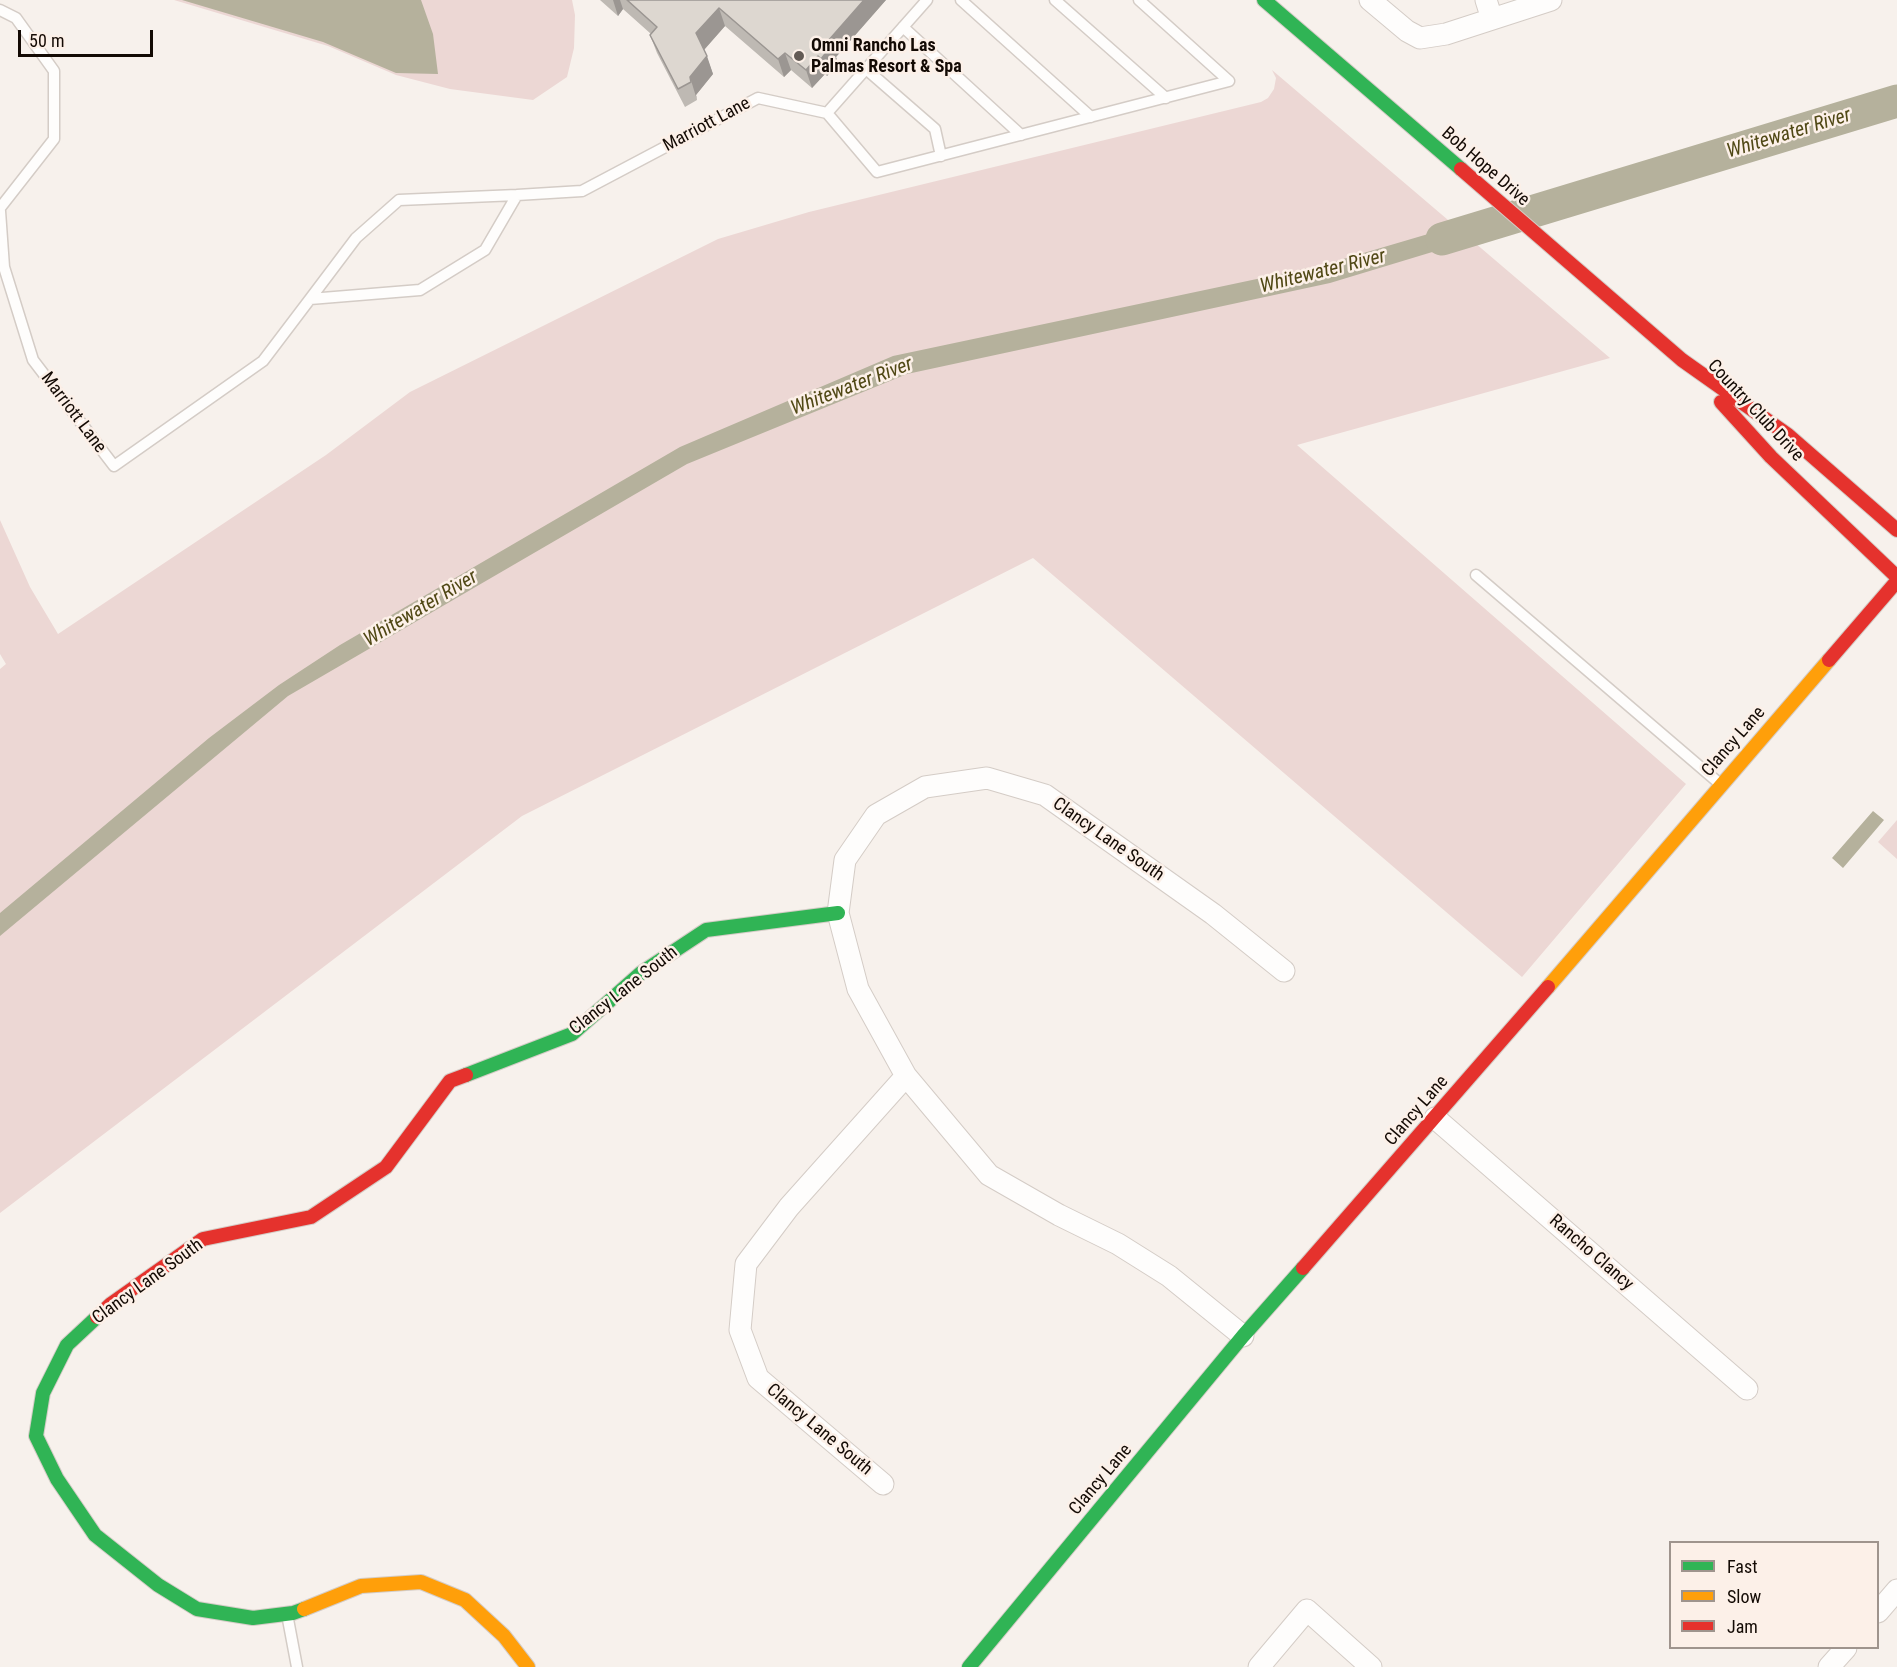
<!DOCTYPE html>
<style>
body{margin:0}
#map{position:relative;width:1897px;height:1667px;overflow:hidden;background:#f7f1ec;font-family:"Roboto Condensed",sans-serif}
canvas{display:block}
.legend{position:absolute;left:1669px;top:1541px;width:210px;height:108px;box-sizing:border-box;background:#fcf0e8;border:2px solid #9f948d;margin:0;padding:8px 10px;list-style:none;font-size:18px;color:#130a04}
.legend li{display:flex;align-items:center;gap:12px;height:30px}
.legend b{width:30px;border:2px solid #9f948d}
.scale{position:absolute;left:18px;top:30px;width:135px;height:27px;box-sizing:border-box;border:3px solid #130a04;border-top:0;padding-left:8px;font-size:18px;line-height:21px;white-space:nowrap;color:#130a04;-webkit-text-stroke:4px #fcf0e8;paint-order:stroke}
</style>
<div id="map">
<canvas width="1897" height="1667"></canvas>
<ul class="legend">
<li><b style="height:8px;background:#30b455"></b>Fast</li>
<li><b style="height:8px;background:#ff9f0a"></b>Slow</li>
<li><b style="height:8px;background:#e5322d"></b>Jam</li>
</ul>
<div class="scale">50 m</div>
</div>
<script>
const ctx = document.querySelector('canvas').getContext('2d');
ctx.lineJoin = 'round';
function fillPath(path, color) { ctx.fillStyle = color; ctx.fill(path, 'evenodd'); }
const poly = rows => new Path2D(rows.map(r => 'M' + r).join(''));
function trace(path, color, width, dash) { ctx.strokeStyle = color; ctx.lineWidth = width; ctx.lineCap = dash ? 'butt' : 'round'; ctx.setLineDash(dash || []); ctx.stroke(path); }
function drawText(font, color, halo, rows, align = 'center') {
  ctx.font = font + ' "Roboto Condensed",sans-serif'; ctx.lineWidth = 5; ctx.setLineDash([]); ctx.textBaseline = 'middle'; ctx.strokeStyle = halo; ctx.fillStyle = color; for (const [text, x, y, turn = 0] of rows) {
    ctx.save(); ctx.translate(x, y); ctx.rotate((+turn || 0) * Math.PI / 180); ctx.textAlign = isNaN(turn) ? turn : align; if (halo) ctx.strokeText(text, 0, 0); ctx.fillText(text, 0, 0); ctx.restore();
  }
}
fillPath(poly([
 [174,0,572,0,575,15,574,48,567,77,533,100,450,89,396,75,328,46],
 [1272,70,1610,358,1297,445,1686,784,1522,977,1033,558,522,816,0,1213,0,669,6,664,0,654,0,520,30,587,58,634,326,455,410,392,718,239,809,212,1261,102,1268,98,1274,89,1276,78],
 [1897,820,1897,859,1878,842]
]), '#ecd7d4');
fillPath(poly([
 [182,0,421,0,433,34,438,74,396,73,323,42],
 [1479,219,1495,233,1330,283,907,374,687,464,288,696,0,936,0,913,209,738,279,685,340,645,680,447,893,356,1323,265],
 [1873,811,1884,820,1843,868,1832,858]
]), '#b5b19c');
trace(poly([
 [1442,239,1897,101]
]), '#b5b19c', 33);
const lane = poly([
 [961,0,1091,117],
 [1055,0,1166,98],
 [0,10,16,18,54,71,54,139,0,208],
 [903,27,1021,135],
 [866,69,935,129,941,156],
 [827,113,877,172,1229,81,1139,0],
 [0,211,4,267,33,360,114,466,263,361,310,299,420,290,485,250,517,195,582,191,758,98,827,113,927,0],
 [310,299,356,238,399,200,517,195],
 [1476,575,1719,783],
 [287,1614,297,1667]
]);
const street = poly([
 [1370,0,1407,31,1420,38,1446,34,1551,0],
 [1486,0,1492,19],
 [1435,1118,1747,1389],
 [1243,1336,1169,1276,1118,1244,1059,1215,989,1175,906,1076,858,989,838,913,845,860,876,815,925,787,987,778,1045,795,1213,914,1284,971],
 [883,1484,758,1378,740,1330,746,1264,789,1207,906,1076],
 [1878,1612,1897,1590],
 [1259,1667,1307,1610,1371,1667],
 [1829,1667,1846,1648]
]);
const fast = poly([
 [1264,0,1461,169],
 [466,1075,572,1034,641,973,706,930,838,913],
 [97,1317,67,1345,43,1393,36,1436,57,1479,95,1535,158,1585,197,1609,253,1618,293,1613,304,1609],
 [969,1667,1243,1336,1303,1268]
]);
const slow = poly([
 [1548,987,1829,660],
 [304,1609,361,1586,421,1582,465,1600,504,1636,528,1667]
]);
const jam = poly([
 [1461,169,1682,360,1788,435,1897,530],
 [1721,402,1771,457,1897,577],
 [1829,660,1897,581],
 [1303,1268,1548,987],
 [97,1317,111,1304,203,1239,311,1217,386,1167,450,1081,466,1075]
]);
trace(lane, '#d4ccc6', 13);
trace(street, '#d4ccc6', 23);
trace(fast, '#d4ccc6', 16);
trace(slow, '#d4ccc6', 16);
trace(jam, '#d4ccc6', 16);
trace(lane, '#fefdfc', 10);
trace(street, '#fefdfc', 21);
trace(fast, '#30b455', 14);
trace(slow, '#ff9f0a', 14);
trace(jam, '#e5322d', 14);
fillPath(poly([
 [600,0,886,0,836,57,838,63,827,76,825,74,812,88,791,70,784,77,725,26,704,50,713,74,696,95,697,100,685,107,657,53,650,35,651,34,623,9,618,16]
]), '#beb9b3');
fillPath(poly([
 [613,0,620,0,623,9,618,16],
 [864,0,886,0,836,57,838,63,827,76,821,59,828,41],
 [719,8,725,26,703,51,696,33],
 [785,53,791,70,784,77,778,59],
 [707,56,713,74,696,95,697,100,690,77],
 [818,56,825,74,812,88,806,70]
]), '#9b9692');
const building = poly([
 [627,0,864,0,828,41,832,45,821,59,818,56,806,70,785,53,778,59,719,8,696,33,707,56,690,77,691,82,678,89,650,35,657,27,627,0]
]);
fillPath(building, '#ddd7d0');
trace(building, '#9b9692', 1.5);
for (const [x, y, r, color] of [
 [799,56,6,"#635b55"]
]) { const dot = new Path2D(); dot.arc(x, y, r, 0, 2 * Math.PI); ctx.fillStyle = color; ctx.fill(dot); trace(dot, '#fcf0e8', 2); }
drawText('bold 18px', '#130a04', '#fcf0e8', [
 ["Omni Rancho Las",811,46],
 ["Palmas Resort & Spa",811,67]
], 'left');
drawText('18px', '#130a04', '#fcf0e8', [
 ["Marriott Lane",707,125,-28],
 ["Bob Hope Drive",1485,167,41],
 ["Country Club Drive",1755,411,47],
 ["Marriott Lane",73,413,53],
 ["Clancy Lane",1734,742,-49],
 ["Clancy Lane South",1108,840,35],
 ["Clancy Lane South",624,991,-38],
 ["Clancy Lane",1417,1111,-49],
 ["Rancho Clancy",1591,1253,41],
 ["Clancy Lane South",148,1282,-36],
 ["Clancy Lane South",819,1430,40],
 ["Clancy Lane",1101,1480,-50]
]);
drawText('italic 20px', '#504815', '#fcf0e8', [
 ["Whitewater River",1789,134,-17],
 ["Whitewater River",1323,272,-14],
 ["Whitewater River",852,387,-21],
 ["Whitewater River",421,609,-31]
]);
</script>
